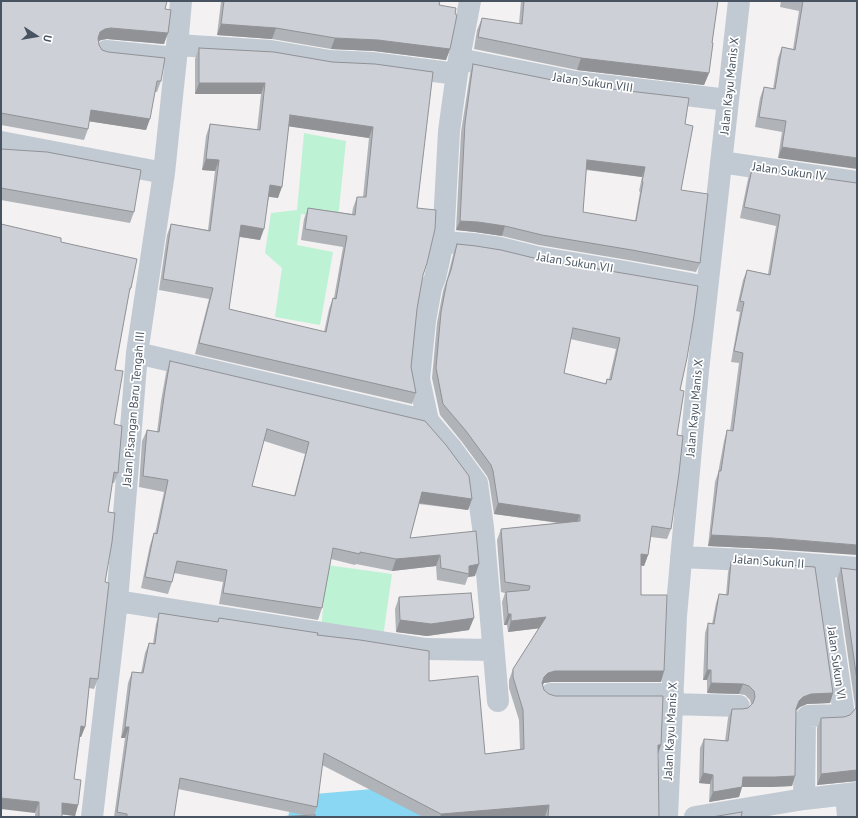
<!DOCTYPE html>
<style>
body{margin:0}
#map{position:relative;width:858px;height:818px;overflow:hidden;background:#f3f1f1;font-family:"PT Sans",sans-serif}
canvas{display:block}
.frame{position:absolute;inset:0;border:2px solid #475360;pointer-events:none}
.north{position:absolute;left:16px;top:16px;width:40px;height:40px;-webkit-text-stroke:3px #fff;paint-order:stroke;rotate:102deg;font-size:11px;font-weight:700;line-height:16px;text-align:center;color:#475360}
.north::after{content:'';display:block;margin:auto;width:14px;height:18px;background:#475360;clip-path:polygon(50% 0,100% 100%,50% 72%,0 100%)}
</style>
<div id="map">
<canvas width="858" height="818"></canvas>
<div class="frame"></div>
<div class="north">U</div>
</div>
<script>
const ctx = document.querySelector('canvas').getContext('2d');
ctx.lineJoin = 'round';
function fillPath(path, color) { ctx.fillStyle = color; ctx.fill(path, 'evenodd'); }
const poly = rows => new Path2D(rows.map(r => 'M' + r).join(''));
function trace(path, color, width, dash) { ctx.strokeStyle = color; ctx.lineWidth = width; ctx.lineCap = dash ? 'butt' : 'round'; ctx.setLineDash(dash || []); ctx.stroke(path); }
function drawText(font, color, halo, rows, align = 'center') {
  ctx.font = font + ' "PT Sans",sans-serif'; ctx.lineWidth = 3.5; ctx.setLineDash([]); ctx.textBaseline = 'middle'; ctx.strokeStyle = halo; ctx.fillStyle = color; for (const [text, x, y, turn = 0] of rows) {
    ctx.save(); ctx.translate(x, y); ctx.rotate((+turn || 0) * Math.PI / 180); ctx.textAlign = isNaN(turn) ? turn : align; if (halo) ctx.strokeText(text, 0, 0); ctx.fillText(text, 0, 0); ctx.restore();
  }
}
fillPath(poly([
 [304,133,346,141,338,219,301,214,297,245,333,252,320,325,275,317,282,268,265,253,271,213,297,210],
 [327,565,392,574,383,637,321,630]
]), '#bef2d5');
trace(poly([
 [311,817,392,810,439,805,508,800,518,809,524,817]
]), '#89d7f2', 45);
trace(poly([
 [470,1,459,59,449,131,443,242,435,278,431,288,425,321,419,379,428,421,452,449,477,483,483,527,498,701],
 [177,45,271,51,330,61,372,63,457,74],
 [106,51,176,58],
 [459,59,575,82,728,100],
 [1,142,164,173],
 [721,162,857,182],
 [443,242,473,244,500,248,536,257,626,272,707,287],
 [137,353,428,421],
 [681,557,769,561,857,568],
 [117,601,426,649,493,650],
 [551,694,673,694],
 [672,704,739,706],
 [804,799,805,719,808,716,840,715,842,712,843,708,822,565],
 [847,805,848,817],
 [92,817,117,601,137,353,164,173,176,58,181,1],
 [667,817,676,616,698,371,739,1],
 [695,817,804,799,857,793]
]), '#c1cad3', 22);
fillPath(poly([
 [1,1,165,9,164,44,107,39,101,40,98,42,99,45,102,50,161,81,157,92,155,92,146,130,89,121,88,129,84,140,1,125],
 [218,1,440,1,439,5,455,14,450,49,446,60,374,51,331,49,272,39,217,35,221,2],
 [521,1,718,1,712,43,709,73,704,85,577,70,474,49,477,30,482,18,519,24],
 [781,1,857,1,778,158,782,132,755,127,760,98,764,87,773,89,778,58,782,47,793,49,799,11,780,7],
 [199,48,332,62,375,64,417,208,423,275,417,309,411,367,416,393,412,404,195,354,209,299,159,290,167,235,171,224,208,230,215,171,202,170,206,136,210,124,257,130,261,94,195,94,195,59],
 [289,126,369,138,363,197,357,197,353,208,352,214,308,208,304,219,301,240,343,247,334,298,333,298,329,309,324,332,229,309,239,237,260,240,269,197,278,198],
 [473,64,685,124,681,190,700,263,696,272,628,260,539,245,502,236,475,232,456,230,461,132,470,74],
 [586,170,642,177,639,191,640,192,635,221,583,212],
 [1,149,134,212,130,223,1,200],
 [752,169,777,174,778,172,857,183,770,549,708,546,715,482,718,473,724,441,727,430,730,431,739,363,731,362,740,312,736,311,743,280,747,270,768,274,776,226,740,218,748,179],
 [61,242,131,288,129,293,115,370,114,424,118,473,114,483,112,483,108,512,105,582,98,679,94,689,89,688,85,727,81,737,80,737,74,779,78,805,75,816,62,814,62,817,35,817],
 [457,244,538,259,680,390,671,529,667,539,651,537,648,555,644,566,641,565,641,595,664,671,661,682,551,682,544,683,543,685,544,690,549,694,661,745,658,755,659,817,545,817,545,816,533,817,423,817,322,765,317,807,314,815,304,815,178,789,174,817,114,817,125,738,121,738,128,683,132,672,141,673,145,653,149,643,153,643,156,624,159,613,217,622,219,618,317,635,429,681,485,754,520,750,519,720,509,688,509,680,513,669,539,628,508,632,507,625,504,625,502,602,505,593,501,592,497,540,501,529,558,523,494,514,489,481,487,476,462,442,440,415,432,378,437,323,443,291,447,279,453,255],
 [570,339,616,349,609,379,607,379,605,384,564,373],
 [170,361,472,499,468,510,419,504,410,538,475,576,468,577,465,585,437,580,436,566,392,571,356,564,355,565,331,559,322,608,318,620,219,604,223,582,174,573,172,582,168,594,141,588,150,545,154,533,155,534,164,492,139,487,142,441,147,430,157,432,161,401,166,373],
 [264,441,305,454,294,496,252,486],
 [731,562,833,693,830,703,807,704,800,707,796,710,795,776,792,786,771,787,742,787,739,797,709,802,710,784,699,783,700,748,704,739,725,741,728,718,732,709,742,709,748,708,751,705,750,700,745,695,739,694,707,693,707,680,703,680,705,633,708,623,712,624,716,603,719,594,726,595,728,572],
 [841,568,857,570,857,781,817,785,817,728,821,718,844,717,850,715,855,709,855,706,837,579],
 [399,597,469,630,427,636,396,632,395,609]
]), '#b0b3b8');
fillPath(poly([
 [221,24,276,28,272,39,217,35],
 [111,28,168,33,164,44,107,39,101,40,96,43,100,32,105,29],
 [335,38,378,40,450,49,446,60,374,51,331,49],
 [581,58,709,73,704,85,577,70],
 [199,83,265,83,261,94,195,94],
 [91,110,150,119,146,130,87,121],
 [290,115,373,127,369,138,286,126],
 [782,147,857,158,857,169,778,158],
 [206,159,219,160,215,171,202,170],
 [587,160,645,167,642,177,584,169],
 [270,185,282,187,278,198,266,196],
 [460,221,478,222,505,226,502,236,475,232,456,230],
 [241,225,264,229,260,240,236,236],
 [422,492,472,499,468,510,418,503],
 [498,503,580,515,576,525,494,514],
 [711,535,773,538,857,545,857,555,770,549,708,546],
 [641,554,648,555,644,566,637,565],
 [440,555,436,566,392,571,396,559],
 [479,564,475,576,468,577,469,574,469,566],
 [508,614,511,614,507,625,504,625],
 [546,617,542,628,508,632,511,621],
 [474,618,469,630,427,636,396,632,400,620],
 [707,670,711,670,707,680,703,680],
 [555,671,664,671,661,682,551,682,544,683,540,688,544,677,548,673],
 [711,683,743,684,739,694,707,693],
 [833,693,830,703,807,704,800,707,796,711,792,719,799,701,803,697,811,694],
 [81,726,85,727,81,737,77,737],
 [125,727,129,727,125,738,121,738],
 [658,745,661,745,657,756],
 [857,766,857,781,817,785,821,774],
 [703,773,713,775,710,784,699,783],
 [795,776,792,786,771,787,739,787,743,777],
 [742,787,739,797,709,802,713,792],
 [1,798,39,802,35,813,1,809],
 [62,803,78,805,75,816,58,814],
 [549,805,545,816,533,817,440,817,441,814]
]), '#909296');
const building = poly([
 [1,1,167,1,165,9,171,10,168,33,111,28,105,29,100,32,98,38,99,45,102,50,108,52,165,58,161,81,157,81,150,119,91,110,88,129,1,113,1,1],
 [224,1,440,1,439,5,456,8,455,14,457,15,450,49,378,40,335,38,276,28,221,24,224,1],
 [524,1,718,1,712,43,713,43,709,73,581,58,478,37,482,18,522,24,524,1],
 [803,1,857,1,857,158,782,147,786,121,759,117,764,87,775,89,782,47,795,50,803,1],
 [199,48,274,52,332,62,375,64,433,72,417,208,436,210,435,229,427,263,423,275,417,309,411,367,416,393,199,343,213,288,163,279,171,224,210,231,219,160,206,159,210,124,260,130,265,83,199,83,199,48],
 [290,115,373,127,366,197,357,197,355,215,308,208,305,229,347,236,336,299,333,298,326,332,229,309,241,225,264,229,270,185,282,187,290,115],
 [473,64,577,85,689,98,685,124,693,126,681,190,708,194,700,263,632,250,542,235,505,226,478,222,460,221,465,123,473,64],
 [587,160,645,167,642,182,643,182,636,221,583,212,587,160],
 [1,149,47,152,141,170,134,212,1,188,1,149],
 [752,169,777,174,778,172,857,183,857,545,773,538,711,535,719,471,721,471,727,430,733,431,743,353,734,351,744,302,740,301,747,270,770,275,780,215,744,207,752,169],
 [1,224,61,238,61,242,137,259,131,288,130,288,115,370,123,371,114,424,122,426,118,473,114,472,108,512,115,513,112,542,105,582,109,583,98,679,90,678,85,727,81,726,74,779,81,780,78,805,62,803,62,817,39,817,39,802,1,798,1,224],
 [457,244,476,246,501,250,538,259,628,274,698,286,694,316,687,358,680,390,684,391,677,435,683,436,679,473,671,529,652,526,648,555,641,554,641,595,667,595,664,671,555,671,548,673,544,677,542,683,544,690,549,694,555,696,663,696,661,745,658,745,659,817,548,817,549,805,441,814,324,753,317,807,180,778,174,817,127,817,127,814,117,812,129,727,125,727,132,672,143,673,149,643,155,644,159,613,218,622,219,618,318,633,317,635,360,640,429,651,429,681,478,676,485,754,524,749,523,710,513,677,513,669,546,617,511,621,511,614,508,614,506,592,529,590,530,586,505,582,501,529,580,521,580,515,498,503,493,471,491,465,466,431,443,404,436,368,441,312,447,281,451,270,457,244],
 [573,328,620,338,611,380,607,379,606,384,564,373,573,328],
 [170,361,425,421,446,445,469,476,472,499,422,492,410,538,476,531,479,564,469,566,469,574,441,568,440,555,396,559,360,552,360,554,333,548,322,608,223,593,227,570,177,561,172,582,145,577,154,533,157,534,168,480,143,476,147,430,159,432,165,390,170,361],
 [267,429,309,442,295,496,252,486,267,429],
 [731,562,772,564,815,567,833,693,811,694,803,697,799,701,796,709,795,776,775,777,743,777,742,787,713,792,713,775,703,773,704,739,728,741,732,709,742,709,748,708,753,703,755,697,754,691,749,686,743,684,711,683,711,670,707,670,708,623,714,624,719,594,728,595,731,562],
 [841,568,857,570,857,680,841,568],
 [471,593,474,618,431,624,400,620,399,597,471,593],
 [857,706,857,770,821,774,821,718,844,717,850,715,856,708,857,706],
 [742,812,741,817,712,817,742,812],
 [315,815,315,817,273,817,315,815]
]);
fillPath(building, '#cdd0d6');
trace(building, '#909296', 1);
drawText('12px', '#475360', '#fff', [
 ["Jalan Sukun VIII",593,83,8],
 ["Jalan Kayu Manis X",730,86,-84],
 ["Jalan Sukun IV",789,172,8],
 ["Jalan Sukun VII",575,263,9],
 ["Jalan Kayu Manis X",695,408,-85],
 ["Jalan Pisangan Baru Tengah III",134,409,-85],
 ["Jalan Sukun II",769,562,4],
 ["Jalan Sukun VI",836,663,82],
 ["Jalan Kayu Manis X",671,731,-87]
]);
</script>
